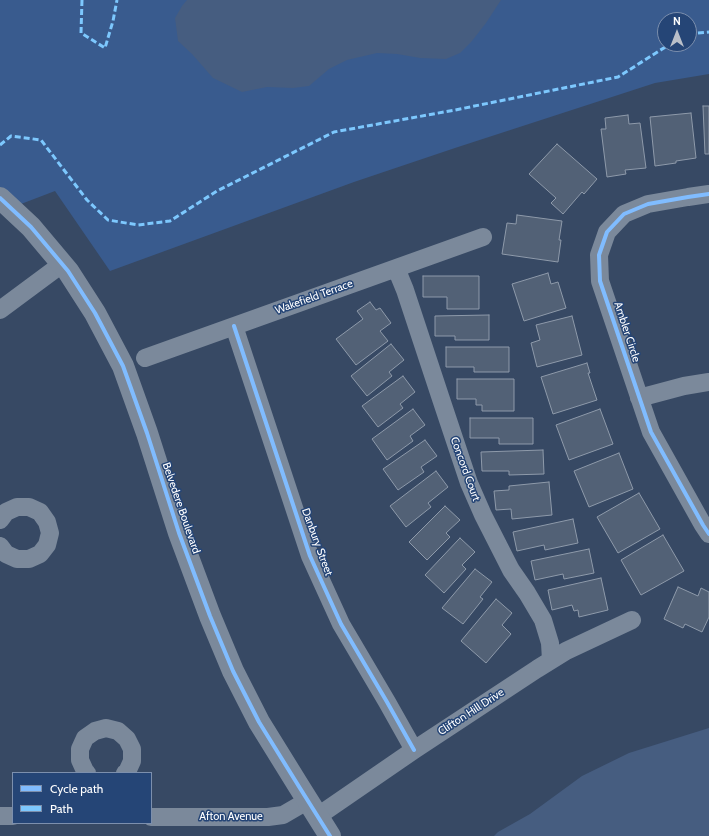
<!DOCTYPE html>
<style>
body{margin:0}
#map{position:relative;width:709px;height:836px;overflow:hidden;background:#374964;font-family:Cabin,sans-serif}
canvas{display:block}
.legend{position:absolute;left:12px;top:772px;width:140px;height:52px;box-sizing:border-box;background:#254576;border:1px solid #7c8fad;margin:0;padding:5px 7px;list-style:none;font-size:12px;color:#fff}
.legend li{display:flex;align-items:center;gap:8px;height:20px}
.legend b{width:20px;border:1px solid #7c8fad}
.north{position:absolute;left:657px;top:12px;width:40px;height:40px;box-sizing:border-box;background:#254576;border:1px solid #7c8fad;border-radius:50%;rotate:0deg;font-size:11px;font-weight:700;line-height:16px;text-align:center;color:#fff}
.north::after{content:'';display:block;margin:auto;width:14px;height:18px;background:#b9bfc9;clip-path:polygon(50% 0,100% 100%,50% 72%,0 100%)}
</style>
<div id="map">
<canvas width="709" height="836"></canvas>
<ul class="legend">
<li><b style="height:5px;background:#80bcff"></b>Cycle path</li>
<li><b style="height:5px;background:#7dc8fe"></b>Path</li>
</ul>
<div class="north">N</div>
</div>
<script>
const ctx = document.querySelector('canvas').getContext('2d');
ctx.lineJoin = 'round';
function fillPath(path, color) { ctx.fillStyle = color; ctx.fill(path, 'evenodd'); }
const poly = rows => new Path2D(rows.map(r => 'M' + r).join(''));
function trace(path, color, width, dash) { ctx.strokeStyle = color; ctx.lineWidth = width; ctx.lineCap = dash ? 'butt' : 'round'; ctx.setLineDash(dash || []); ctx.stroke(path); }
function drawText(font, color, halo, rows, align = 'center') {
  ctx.font = font + ' Cabin,sans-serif'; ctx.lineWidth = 3; ctx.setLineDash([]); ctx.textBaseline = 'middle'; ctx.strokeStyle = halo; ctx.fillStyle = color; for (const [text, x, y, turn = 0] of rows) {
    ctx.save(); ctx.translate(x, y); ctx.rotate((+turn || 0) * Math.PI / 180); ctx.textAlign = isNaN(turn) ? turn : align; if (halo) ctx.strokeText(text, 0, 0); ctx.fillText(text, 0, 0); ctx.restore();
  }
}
fillPath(poly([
 [0,0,709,0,709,74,655,83,455,148,354,182,110,271,55,191,0,212],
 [665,20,689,20,689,44,665,44]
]), '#395b8e');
fillPath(poly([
 [187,0,501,0,486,23,472,41,460,53,446,59,420,58,397,54,377,53,347,60,329,69,309,86,293,88,267,87,242,92,213,78,192,54,178,41,175,18,182,6],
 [709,728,709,836,494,836,498,832,530,814,582,776,629,753]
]), '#465d80');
const building = poly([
 [703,106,709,106,709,154,705,154,703,106],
 [691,113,696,158,676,161,676,163,655,166,650,117,691,113],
 [628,115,629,124,640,123,646,168,625,170,626,174,607,177,601,129,606,129,605,118,628,115],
 [557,144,597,179,584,194,582,192,563,214,551,203,556,198,529,174,557,144],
 [517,215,562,221,559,240,561,240,558,262,502,254,507,223,516,224,517,215],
 [548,273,551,284,558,282,566,308,524,321,512,284,548,273],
 [423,276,479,276,479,309,447,309,447,297,423,297,423,276],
 [370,302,376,310,380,308,391,323,380,331,388,341,356,365,336,339,363,319,357,311,370,302],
 [489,315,489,340,455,340,455,336,435,336,435,316,489,315],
 [572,316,582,355,537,367,531,343,540,340,536,325,572,316],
 [391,344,404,360,389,372,392,376,367,396,351,376,391,344],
 [446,347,509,347,509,372,474,372,474,367,446,367,446,347],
 [587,363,590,373,588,373,597,400,553,414,541,377,587,363],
 [403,376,415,392,400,404,403,408,378,427,362,406,403,376],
 [457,379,514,379,514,411,482,411,482,405,476,405,476,399,457,399,457,379],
 [413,409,425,425,410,436,413,441,387,460,372,439,413,409],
 [600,409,613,444,569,460,556,425,600,409],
 [470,418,533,418,533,444,499,444,499,438,470,438,470,418],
 [425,440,437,456,421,467,424,472,398,490,383,469,425,440],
 [543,450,544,474,509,475,509,471,482,471,481,452,543,450],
 [619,453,633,489,589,507,574,471,619,453],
 [436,471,448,487,428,503,431,507,406,527,390,506,436,471],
 [549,482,552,515,512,519,511,509,496,510,494,491,509,490,509,486,549,482],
 [639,493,660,529,618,553,597,517,639,493],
 [445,506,460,520,446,533,450,537,427,560,409,542,445,506],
 [573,519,578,543,545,550,544,545,517,551,513,532,573,519],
 [663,535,684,571,641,595,621,560,663,535],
 [460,538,475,552,462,565,466,569,444,593,425,575,460,538],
 [589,549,594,573,564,579,563,574,535,580,531,561,589,549],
 [475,569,492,582,480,597,483,599,463,624,442,608,475,569],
 [601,578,608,610,579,617,578,610,574,611,572,605,552,610,548,590,601,578],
 [678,587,698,596,701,588,709,592,709,617,702,632,685,624,683,628,664,619,678,587],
 [496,599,512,613,502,625,511,634,486,663,461,641,496,599]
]);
fillPath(building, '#526176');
trace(building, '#8e9aaa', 1);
trace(poly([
 [709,194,688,197,648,204,624,214,607,232,599,255,600,281,651,432,703,525,709,534],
 [396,268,405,290,440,396,469,483,483,515,511,570,527,593,543,620,550,643,551,660],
 [0,310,62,264],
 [234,326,310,556,341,624,387,702,414,750],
 [145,358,483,237],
 [639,398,684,386,709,382],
 [0,520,6,512,17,507,29,507,40,512,47,522,50,533,47,545,40,554,29,559,17,559,6,554,0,546],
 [87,773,85,771,80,760,80,749,85,738,95,731,106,728,118,731,127,739,132,749,132,761,127,772,125,773],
 [0,816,13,816],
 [318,816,414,750,537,669,566,651,632,620],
 [151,817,268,817,283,815,307,801]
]), '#7b899b', 18);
trace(poly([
 [0,198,31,227,68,271,95,313,123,366,147,433,179,533,210,616,233,671,259,722,298,785,330,836]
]), '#7b899b', 22);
trace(poly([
 [82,0,81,33,105,48,113,21,117,0],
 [689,34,709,32],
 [0,145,11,136,41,140,87,200,108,220,138,225,170,221,217,191,334,132,455,110,618,77,670,44]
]), '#7dc8fe', 3, [6, 3]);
trace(poly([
 [709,194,688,197,648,204,624,214,607,232,599,255,600,281,651,432,703,525,709,534],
 [0,198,31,227,68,271,95,313,123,366,147,433,179,533,210,616,233,671,259,722,298,785,330,836],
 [234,326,310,556,341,624,387,702,414,750]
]), '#80bcff', 4);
drawText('11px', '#fff', '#254576', [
 ["Wakefield Terrace",314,297,-20],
 ["Ambler Circle",627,332,72],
 ["Concord Court",465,469,70],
 ["Belvedere Boulevard",181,508,71],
 ["Danbury Street",317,542,70],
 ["Clifton Hill Drive",471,712,-33],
 ["Afton Avenue",231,817]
]);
</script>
